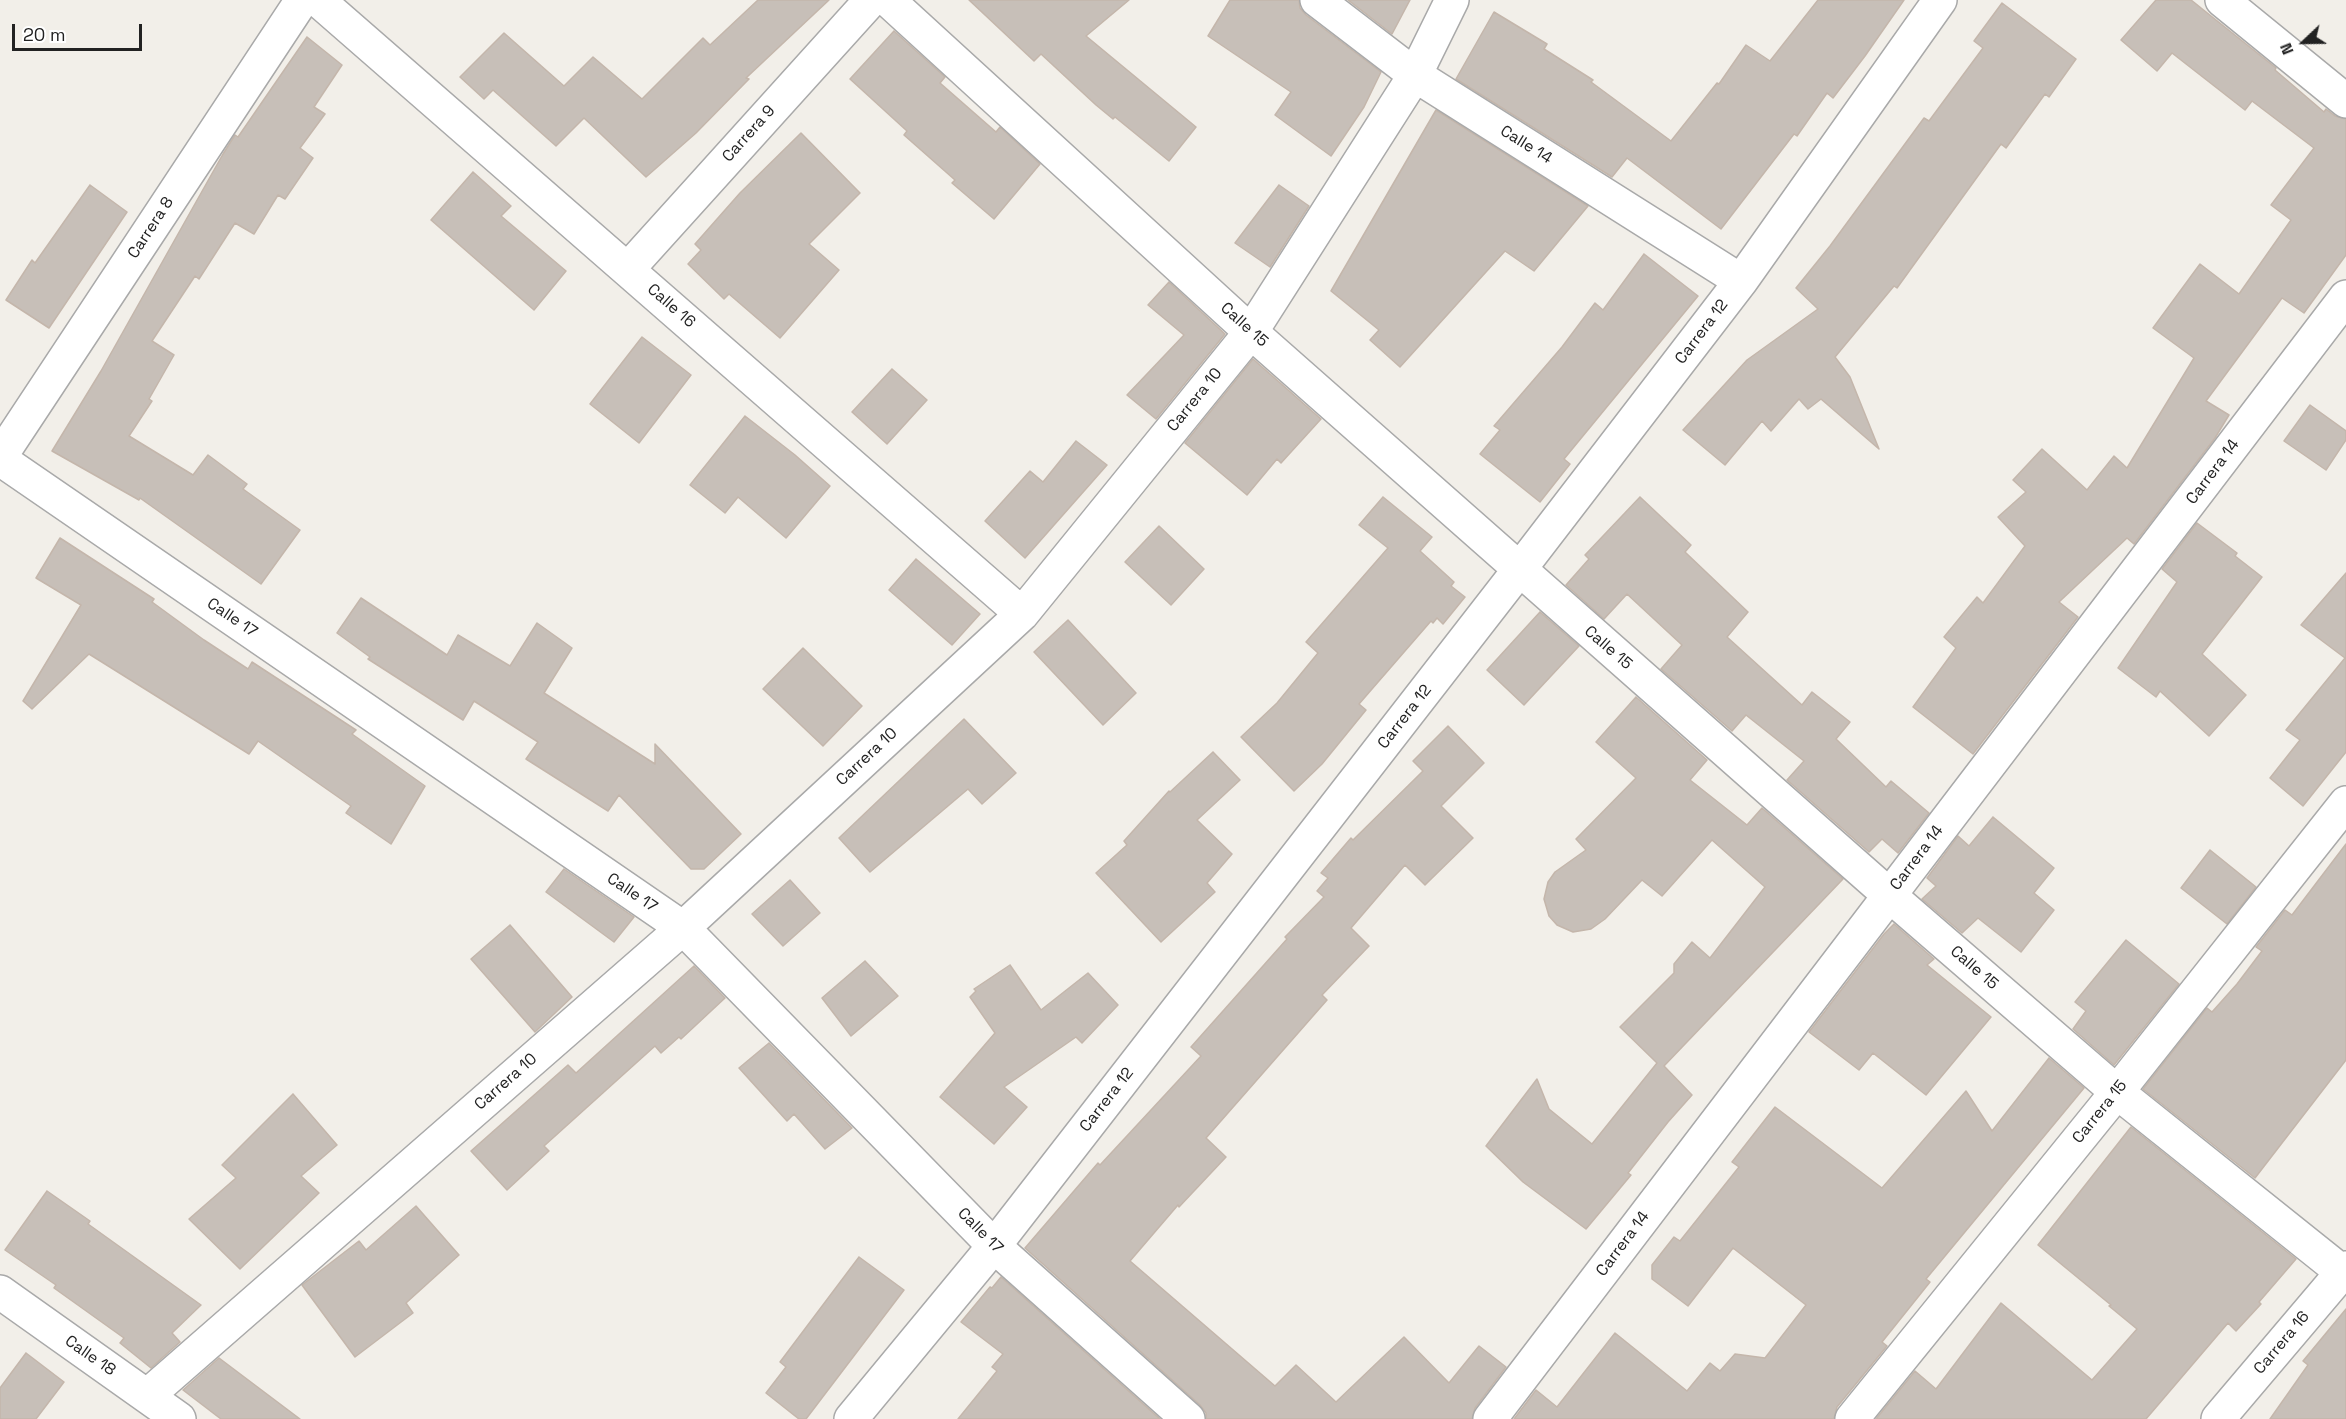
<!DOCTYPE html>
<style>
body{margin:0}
#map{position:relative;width:2346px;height:1419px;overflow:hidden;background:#f2efe9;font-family:"Space Grotesk",sans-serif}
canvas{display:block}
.north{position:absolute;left:2274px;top:12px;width:60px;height:60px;-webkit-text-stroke:4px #fff;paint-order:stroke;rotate:248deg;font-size:16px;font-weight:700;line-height:24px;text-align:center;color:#222}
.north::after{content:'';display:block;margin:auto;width:21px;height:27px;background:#222;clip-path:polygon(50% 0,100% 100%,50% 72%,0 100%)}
.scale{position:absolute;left:12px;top:24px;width:130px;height:27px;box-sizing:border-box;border:3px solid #222;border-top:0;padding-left:8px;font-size:18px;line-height:21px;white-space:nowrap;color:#222;-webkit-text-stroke:4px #fff;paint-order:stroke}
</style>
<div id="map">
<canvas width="2346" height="1419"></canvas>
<div class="north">N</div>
<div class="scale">20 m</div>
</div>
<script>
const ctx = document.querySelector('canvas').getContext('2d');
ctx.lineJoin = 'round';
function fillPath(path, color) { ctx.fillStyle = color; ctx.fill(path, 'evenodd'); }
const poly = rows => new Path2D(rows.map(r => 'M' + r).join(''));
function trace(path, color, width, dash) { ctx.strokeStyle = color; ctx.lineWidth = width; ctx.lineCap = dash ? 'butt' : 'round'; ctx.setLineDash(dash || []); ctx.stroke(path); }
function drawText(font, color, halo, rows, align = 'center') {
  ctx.font = font + ' "Space Grotesk",sans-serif'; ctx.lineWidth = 4.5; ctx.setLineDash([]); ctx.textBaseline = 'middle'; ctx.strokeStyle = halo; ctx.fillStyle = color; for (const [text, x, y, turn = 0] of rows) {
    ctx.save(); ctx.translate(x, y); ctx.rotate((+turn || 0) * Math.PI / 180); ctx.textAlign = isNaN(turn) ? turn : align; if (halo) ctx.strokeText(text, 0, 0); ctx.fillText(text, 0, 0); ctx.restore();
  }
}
const building = poly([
 [758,0,829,0,746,78,749,79,696,133,646,177,584,118,556,146,493,90,484,99,460,77,504,33,564,86,593,57,642,99,703,38,710,45,758,0],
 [969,0,1129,0,1086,36,1196,127,1169,161,1115,117,1113,119,1096,105,1041,54,1034,61,969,0],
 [1230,0,1299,0,1300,8,1306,15,1381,72,1364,107,1331,156,1275,115,1291,92,1208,36,1230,0],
 [1348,0,1410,0,1392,34,1348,0],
 [1818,0,1904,0,1865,56,1833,98,1827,93,1797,136,1794,134,1721,229,1627,158,1612,177,1456,79,1494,12,1547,44,1544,49,1593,80,1591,82,1671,141,1717,83,1719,84,1746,45,1770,61,1818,0],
 [2156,0,2191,0,2276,68,2275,70,2324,112,2326,109,2335,116,2346,119,2346,255,2304,313,2282,298,2206,401,2229,415,2215,438,2134,544,2127,538,2059,602,2078,617,1973,754,1913,707,1956,648,1944,637,1977,597,1983,603,2025,546,1998,517,2026,492,2013,480,2042,449,2087,490,2114,456,2127,468,2194,358,2153,328,2200,264,2239,294,2291,220,2271,205,2314,148,2252,101,2245,110,2172,53,2157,71,2121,40,2156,0],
 [2002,3,2076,59,2049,97,2045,94,2006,148,2001,144,1897,288,1894,286,1835,357,1850,377,1879,449,1821,399,1808,409,1799,399,1771,431,1762,421,1725,465,1683,430,1747,360,1818,309,1796,288,1830,246,1924,118,1929,121,1983,48,1974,41,2002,3],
 [894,31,945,77,940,83,996,132,1000,127,1040,164,994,219,952,183,955,180,904,135,907,131,850,79,894,31],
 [307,37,342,65,314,107,325,114,300,148,313,158,285,199,278,195,254,234,235,223,199,279,195,276,152,341,174,355,149,399,152,401,129,436,193,475,208,455,247,484,243,489,300,530,261,584,140,498,139,500,52,451,101,371,223,154,235,135,238,137,307,37],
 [1436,110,1588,206,1534,271,1505,251,1400,367,1370,340,1379,330,1331,291,1436,110],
 [801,133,860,193,809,244,839,270,780,338,729,294,724,299,688,264,701,250,695,244,740,193,801,133],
 [473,172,511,206,501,216,566,271,534,310,431,220,473,172],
 [90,185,127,212,49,328,6,300,32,260,35,263,90,185],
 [1279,185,1309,206,1270,267,1235,243,1279,185],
 [1644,254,1698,296,1564,459,1570,464,1540,502,1480,454,1500,430,1494,426,1562,347,1595,303,1603,310,1644,254],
 [1169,282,1225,334,1156,419,1127,395,1184,335,1148,305,1169,282],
 [642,337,691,375,639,443,590,404,642,337],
 [1253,359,1321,419,1281,463,1277,459,1247,495,1185,443,1253,359],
 [892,369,927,400,887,444,852,412,892,369],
 [2310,405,2346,431,2346,440,2326,470,2284,441,2310,405],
 [745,416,795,455,830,486,786,538,738,497,725,513,690,485,745,416],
 [1076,441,1107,465,1025,558,985,521,1030,471,1043,482,1076,441],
 [1383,497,1432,537,1420,551,1454,582,1451,586,1465,597,1443,624,1437,618,1433,623,1431,621,1359,704,1366,710,1322,764,1294,791,1241,737,1277,703,1318,653,1306,642,1388,548,1359,525,1383,497],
 [1640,497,1691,545,1685,552,1748,612,1727,637,1802,705,1812,692,1850,722,1836,739,1886,787,1891,781,1929,813,1898,853,1882,839,1869,852,1787,780,1804,761,1746,715,1732,731,1661,669,1682,645,1627,594,1604,619,1566,585,1589,559,1585,555,1640,497],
 [2197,523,2237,553,2235,556,2262,577,2202,654,2246,695,2209,736,2160,691,2156,697,2118,668,2177,582,2162,569,2197,523],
 [1159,526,1204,569,1171,605,1125,562,1159,526],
 [60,538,154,599,152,602,204,640,248,669,252,662,356,730,352,734,425,786,391,844,346,813,351,806,258,741,249,754,89,654,32,709,23,701,81,605,36,578,60,538],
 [916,559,980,614,952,645,889,590,916,559],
 [2346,573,2346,752,2303,806,2270,778,2300,740,2286,730,2345,658,2301,625,2346,573],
 [361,598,447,655,458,635,510,666,537,623,572,648,544,693,655,764,655,744,741,834,704,869,691,869,619,795,608,811,526,759,538,742,474,701,463,720,368,659,370,657,337,633,361,598],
 [1540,612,1579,646,1524,705,1487,670,1540,612],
 [1068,620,1136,693,1103,725,1034,652,1068,620],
 [803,648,862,706,823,746,763,689,803,648],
 [1636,697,1707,760,1690,780,1747,825,1762,808,1843,879,1664,1066,1692,1095,1668,1122,1628,1173,1631,1175,1586,1229,1523,1182,1486,1146,1537,1079,1549,1109,1592,1144,1657,1063,1620,1027,1674,973,1674,964,1692,942,1710,958,1765,887,1712,840,1662,896,1642,880,1605,919,1591,929,1573,932,1557,925,1549,916,1544,899,1548,882,1555,872,1586,850,1576,839,1636,778,1596,742,1636,697],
 [964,719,1016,773,982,804,968,789,870,872,839,838,964,719],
 [1448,726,1484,763,1441,806,1473,838,1425,885,1405,865,1351,928,1369,946,1322,995,1327,1000,1206,1138,1226,1157,1179,1207,1178,1205,1130,1261,1275,1386,1296,1365,1336,1402,1404,1337,1449,1383,1479,1346,1506,1367,1475,1408,1472,1419,1206,1419,1206,1413,1200,1405,1025,1248,1098,1163,1100,1165,1201,1056,1191,1047,1287,939,1285,937,1324,897,1317,891,1328,878,1321,873,1351,838,1353,840,1423,771,1413,761,1448,726],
 [1213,752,1240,780,1197,820,1232,854,1207,883,1215,892,1161,942,1096,873,1127,845,1124,841,1169,791,1170,792,1213,752],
 [1993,817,2054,868,2034,893,2054,910,2021,952,1978,918,1962,933,1922,899,1936,886,1927,878,1958,836,1969,846,1993,817],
 [2346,844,2346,1060,2255,1178,2143,1089,2207,1008,2212,1012,2237,984,2262,951,2256,947,2285,910,2292,915,2346,844],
 [2210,850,2256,887,2227,924,2181,888,2210,850],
 [564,869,634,917,614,942,546,892,564,869],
 [790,880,820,913,783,946,752,914,790,880],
 [1894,924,1934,959,1927,965,1991,1017,1926,1095,1873,1053,1859,1070,1809,1032,1884,934,1894,924],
 [510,925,572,997,535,1032,471,959,510,925],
 [2126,940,2179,984,2114,1065,2073,1029,2086,1011,2075,1002,2126,940],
 [865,961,898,996,851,1036,822,998,865,961],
 [1010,965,1041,1010,1088,973,1118,1005,1082,1043,1076,1037,1004,1087,1027,1107,994,1144,940,1097,995,1033,970,997,976,991,974,989,1010,965],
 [694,966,725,998,681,1039,679,1037,661,1053,655,1046,544,1146,549,1151,507,1190,471,1151,568,1065,576,1073,694,966],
 [769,1043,852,1128,825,1149,794,1114,787,1121,739,1068,769,1043],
 [2049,1058,2084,1088,1926,1279,1930,1282,1882,1342,1887,1346,1837,1407,1834,1419,1514,1419,1536,1390,1557,1407,1615,1333,1687,1391,1710,1363,1720,1371,1735,1354,1765,1358,1806,1305,1733,1248,1688,1306,1652,1279,1652,1265,1674,1237,1680,1241,1739,1167,1732,1162,1775,1107,1882,1188,1966,1091,1992,1131,2049,1058],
 [293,1094,337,1145,301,1176,319,1193,240,1269,189,1219,236,1178,222,1165,293,1094],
 [2131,1127,2296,1259,2259,1302,2261,1304,2236,1331,2228,1323,2146,1419,1876,1419,1915,1371,1936,1389,2001,1303,2092,1380,2137,1329,2109,1306,2111,1305,2038,1245,2131,1127],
 [47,1191,90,1221,88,1224,201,1305,172,1333,180,1342,151,1368,120,1343,124,1338,54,1288,56,1285,5,1250,47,1191],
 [416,1206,459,1255,406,1303,413,1313,355,1357,302,1285,359,1241,366,1250,416,1206],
 [859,1257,904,1290,806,1419,799,1419,766,1393,786,1367,780,1362,859,1257],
 [1001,1277,1160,1419,958,1419,997,1371,992,1367,1003,1354,961,1322,990,1287,992,1288,1001,1277],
 [2346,1309,2346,1419,2270,1419,2308,1365,2303,1361,2346,1309],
 [26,1353,64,1382,36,1419,0,1419,0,1388,26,1353],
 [219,1358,300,1419,221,1419,183,1390,219,1358]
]);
fillPath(building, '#c7bfb8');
trace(building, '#c4b6ab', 1.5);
const minor = poly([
 [318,0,1022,614],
 [888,0,1251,332,1889,895,2117,1092,2346,1275],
 [1317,0,1415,75,1741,281],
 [2222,0,2346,101],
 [628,269,871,0],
 [0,457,302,0],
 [0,459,683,928,994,1246,1188,1419],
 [0,1292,179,1419],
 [147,1396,683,928,1022,614,1251,332,1415,75,1452,0],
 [851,1419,994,1246,1519,570,1741,281,1940,0],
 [1490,1419,2346,297],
 [1852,1419,2117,1092,2346,803],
 [2218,1419,2346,1268]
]);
trace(minor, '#a9a9a9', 36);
trace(minor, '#fff', 33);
drawText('16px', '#222', '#fff', [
 ["Carrera 9",749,134,-48],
 ["Calle 14",1526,145,32],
 ["Carrera 8",151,228,-57],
 ["Calle 16",671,306,41],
 ["Calle 15",1244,325,42],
 ["Carrera 12",1702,332,-53],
 ["Carrera 10",1195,400,-51],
 ["Carrera 14",2213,472,-53],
 ["Calle 17",232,618,34],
 ["Calle 15",1608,648,41],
 ["Carrera 12",1405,717,-52],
 ["Carrera 10",867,757,-43],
 ["Carrera 14",1917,858,-53],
 ["Calle 17",632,893,34],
 ["Calle 15",1974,968,41],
 ["Carrera 10",506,1082,-41],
 ["Carrera 12",1107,1100,-52],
 ["Carrera 15",2100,1112,-51],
 ["Calle 17",980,1231,45],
 ["Carrera 14",1623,1244,-53],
 ["Carrera 16",2282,1343,-50],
 ["Calle 18",90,1356,35]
]);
</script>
